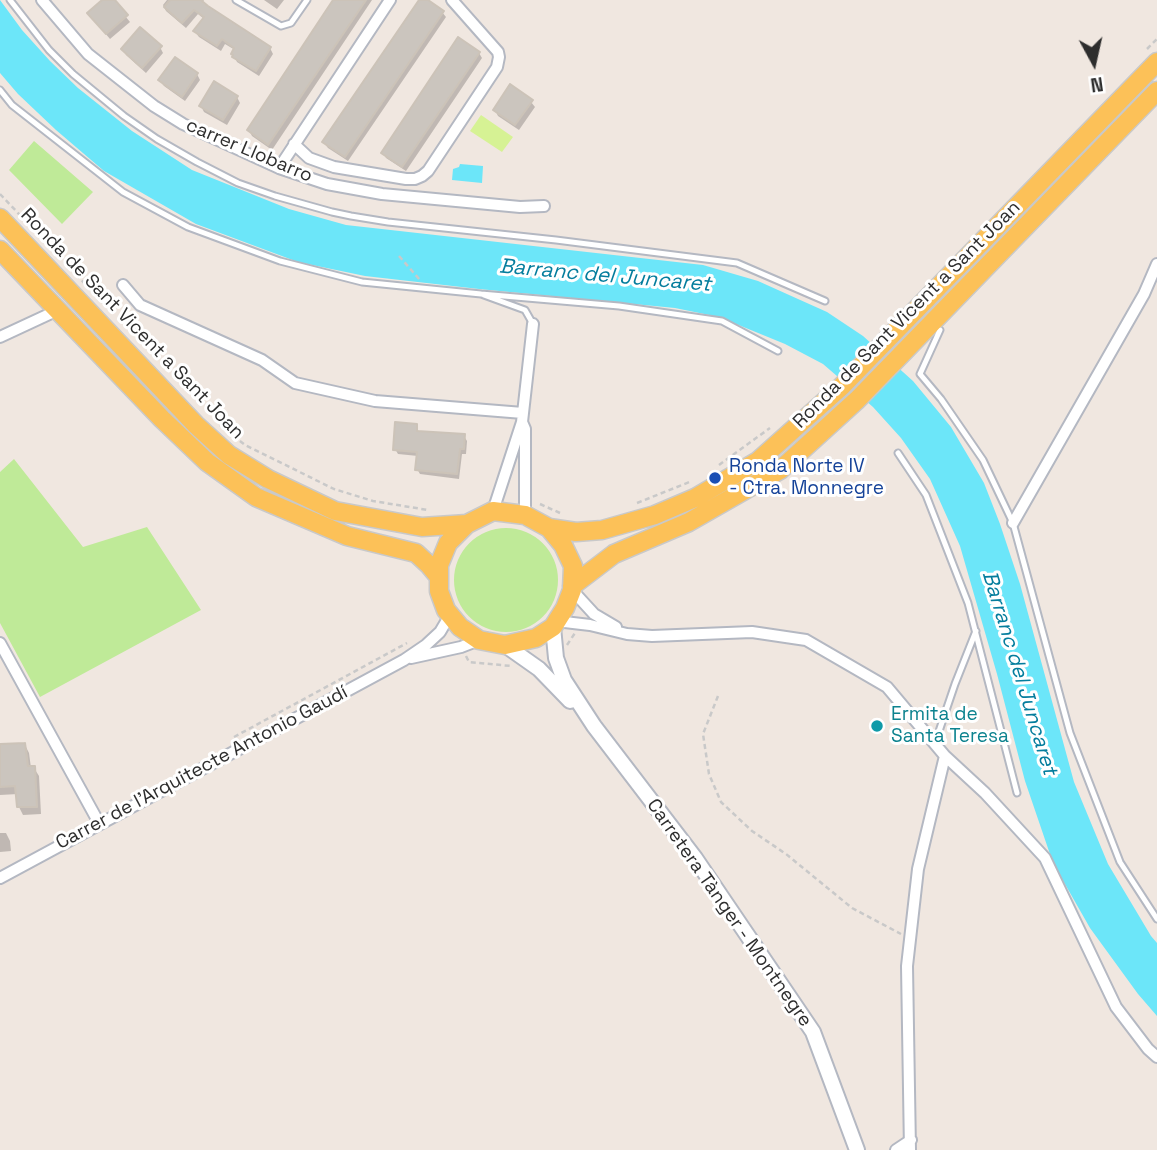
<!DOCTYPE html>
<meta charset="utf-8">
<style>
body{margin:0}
#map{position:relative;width:1157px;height:1150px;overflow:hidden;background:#f0e7e0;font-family:"Space Grotesk",sans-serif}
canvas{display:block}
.north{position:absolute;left:1059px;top:28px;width:70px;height:70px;-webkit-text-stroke:5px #fff;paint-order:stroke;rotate:172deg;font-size:19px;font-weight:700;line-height:28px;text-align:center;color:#2e2e2e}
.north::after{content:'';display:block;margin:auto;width:24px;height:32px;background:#2e2e2e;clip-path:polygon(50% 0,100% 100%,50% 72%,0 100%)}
</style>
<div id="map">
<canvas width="1157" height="1150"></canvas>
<div class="north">N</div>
</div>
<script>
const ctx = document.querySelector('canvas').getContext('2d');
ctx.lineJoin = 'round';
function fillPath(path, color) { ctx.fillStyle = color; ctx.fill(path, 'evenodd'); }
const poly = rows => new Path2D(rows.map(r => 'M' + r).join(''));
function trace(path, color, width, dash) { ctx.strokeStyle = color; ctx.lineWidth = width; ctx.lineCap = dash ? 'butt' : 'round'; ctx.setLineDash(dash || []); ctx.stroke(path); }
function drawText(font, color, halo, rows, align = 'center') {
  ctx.font = font + ' "Space Grotesk",sans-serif'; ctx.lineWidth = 6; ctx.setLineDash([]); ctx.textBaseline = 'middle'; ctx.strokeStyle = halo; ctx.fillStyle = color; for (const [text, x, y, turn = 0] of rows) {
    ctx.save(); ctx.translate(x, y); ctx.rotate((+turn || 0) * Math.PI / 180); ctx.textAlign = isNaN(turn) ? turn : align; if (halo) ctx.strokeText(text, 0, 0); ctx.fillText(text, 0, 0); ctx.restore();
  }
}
fillPath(poly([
 [34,141,93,192,62,224,9,170],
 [14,459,83,547,147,527,201,610,40,697,0,623,0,472],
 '454 580a52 52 0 1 1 104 0a52 52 0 1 1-104 0Z'
]), '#bfea98');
fillPath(poly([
 [481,115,513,137,502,152,470,131]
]), '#d6f294');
fillPath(poly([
 [0,0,22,30,50,61,78,88,132,131,192,170,289,209,346,225,703,265,758,281,798,299,827,312,863,336,913,381,951,427,984,483,1000,524,1020,584,1074,782,1108,864,1151,936,1157,943,1157,1016,1138,994,1090,928,1053,863,1025,781,997,674,960,546,930,479,901,438,873,407,823,364,785,344,719,317,675,308,479,289,365,276,298,262,196,224,104,171,56,130,18,94,0,73],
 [460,164,483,166,482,183,452,180,453,169,459,167]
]), '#6ce6f9');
fillPath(poly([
 [105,0,112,0,130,22,110,39,93,19],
 [167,0,198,0,270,48,273,54,259,76,237,62,233,54,235,50,225,44,221,51,199,37,195,32,204,19,198,14,186,28,166,11,163,5],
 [264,0,284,0,277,9],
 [336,0,372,0,272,150,252,136,249,130],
 [421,0,425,0,442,12,446,17,348,161,328,148,324,143],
 [160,47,163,53,146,73,126,55,123,49],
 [479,53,482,58,406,171,386,158,383,153],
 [197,74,200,80,185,101,164,86,160,81],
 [237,97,240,103,227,125,204,112,201,106],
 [531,102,535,107,519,130,498,116,495,110],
 [416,425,419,432,464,436,467,441,466,454,462,454,459,479,420,474,417,469,418,456,398,454,395,449],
 [25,745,29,753,31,768,34,768,39,776,41,814,23,815,19,807,18,794,0,795,0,746],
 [0,833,6,833,10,841,11,851,0,852]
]), '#0003');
const building = poly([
 [102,0,115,0,128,15,106,34,87,13,102,0],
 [170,0,203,0,202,1,208,6,271,47,256,71,232,57,233,55,231,54,234,48,222,39,217,46,193,31,204,17,194,10,182,23,164,7,170,0],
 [333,0,366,0,268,145,247,130,333,0],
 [419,0,428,0,444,11,345,157,322,142,419,0],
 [140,27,162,46,142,68,121,49,140,27],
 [458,37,480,52,402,167,381,153,458,37],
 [175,57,198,73,182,97,158,80,175,57],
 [214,81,238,96,223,120,199,106,214,81],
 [510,84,533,100,515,125,493,110,510,84],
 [395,422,417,424,417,431,465,434,464,449,460,449,457,474,415,470,417,452,393,450,395,422],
 [25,743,28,766,35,766,37,807,17,807,15,786,0,787,0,744,25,743]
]);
fillPath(building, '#cbc5be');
trace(building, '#ccc3b8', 2);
const service = poly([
 [10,0,49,50,73,74,124,116,157,139,197,162,238,183,275,196,332,212,351,216,388,222,556,240,737,263,825,301],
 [236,0,281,26,291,23,307,0],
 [0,90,12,105,123,192,188,227,280,261,362,282,481,294],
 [533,324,525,310,481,294,619,306,722,321,778,351],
 [940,330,920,374,941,399,983,460,1013,523,1070,733,1120,862,1157,919],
 [898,453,926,495,968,603,1017,793],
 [935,743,955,684,976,631]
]);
const minor = poly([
 [42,0,88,54,154,106,183,124,279,168,327,184,382,194,520,207,544,206],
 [294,144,309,158,334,167,406,179,415,179,422,176,428,171,497,67,499,57,498,52,452,0],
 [279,168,390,0],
 [123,285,140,305,262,360,295,383,375,401,523,413],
 [0,337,58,310],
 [493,511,522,422],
 [525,515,525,429,522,422,533,324],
 [1013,523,1144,294,1157,264],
 [572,590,594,614,616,627],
 [556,621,590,625,627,634,652,636,752,632,806,640,887,687,945,756,985,793,1045,858,1116,1007,1148,1049,1157,1057],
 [0,643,99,823],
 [411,658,461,647,479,640],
 [0,878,404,660,426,645,440,632,450,615],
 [896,1150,911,1140],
 [910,1150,907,966,918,869,945,756]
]);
const tertiary = poly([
 [553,627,556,658,564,680,594,726,695,858,813,1032,857,1150],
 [505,645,539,669,570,701]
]);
const primary = poly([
 [0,218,196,425,229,455,268,479,335,511,422,527,467,524,493,511,525,515,549,528,576,532,602,530,655,515,695,498,758,461,842,386,1157,62],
 [0,250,162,419,207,462,256,497,347,536,416,553,429,565,439,577],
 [467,524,448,543,439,565,439,591,446,610,460,627,479,640,505,645,536,638,553,627,565,608,572,590,573,566,563,545,549,528],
 [572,586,614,554,689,522,780,470,857,400,1157,91]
]);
trace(service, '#b4b8c2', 9);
trace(minor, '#b4b8c2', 14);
trace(tertiary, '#b4b8c2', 18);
trace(primary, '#c9c9c9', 21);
trace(poly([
 [1147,49,1157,39],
 [0,194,107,307],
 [399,256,420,280],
 [220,425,245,445,334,489,373,501,428,510],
 [719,465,770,428],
 [637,503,692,481],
 [540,504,560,513],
 [567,645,575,633],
 [466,656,469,662,511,666],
 [718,696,703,734,709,774,721,802,752,831,786,854,852,908,901,934],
 [234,737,407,643]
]), '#c9c9c9', 2.5, [5, 3.5]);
trace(service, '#fff', 5);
trace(minor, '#fff', 10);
trace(tertiary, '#fff', 14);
trace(primary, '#fcc158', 18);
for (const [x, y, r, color] of [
 [715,478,7,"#1a4fb4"],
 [877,726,7,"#0f9aa8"]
]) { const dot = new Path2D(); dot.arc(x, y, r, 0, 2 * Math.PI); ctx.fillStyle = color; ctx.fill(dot); trace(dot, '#fff', 2.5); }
drawText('19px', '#2e2e2e', '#fff', [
 ["carrer Llobarro",249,151,23],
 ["Ronda de Sant Vicent a Sant Joan",907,315,-45],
 ["Ronda de Sant Vicent a Sant Joan",132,324,46],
 ["Carrer de l'Arquitecte Antonio Gaudí",202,768,-28],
 ["Carretera Tànger - Montnegre",729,913,55]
]);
drawText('19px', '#164399', '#fff', [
 ["Ronda Norte IV",729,467],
 ["- Ctra. Monnegre",729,489]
], 'left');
drawText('19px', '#0d838f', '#fff', [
 ["Ermita de",891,715],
 ["Santa Teresa",891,737]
], 'left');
drawText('italic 21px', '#047d9d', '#fff', [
 ["Barranc del Juncaret",605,276,5],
 ["Barranc del Juncaret",1019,673,73]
]);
</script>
